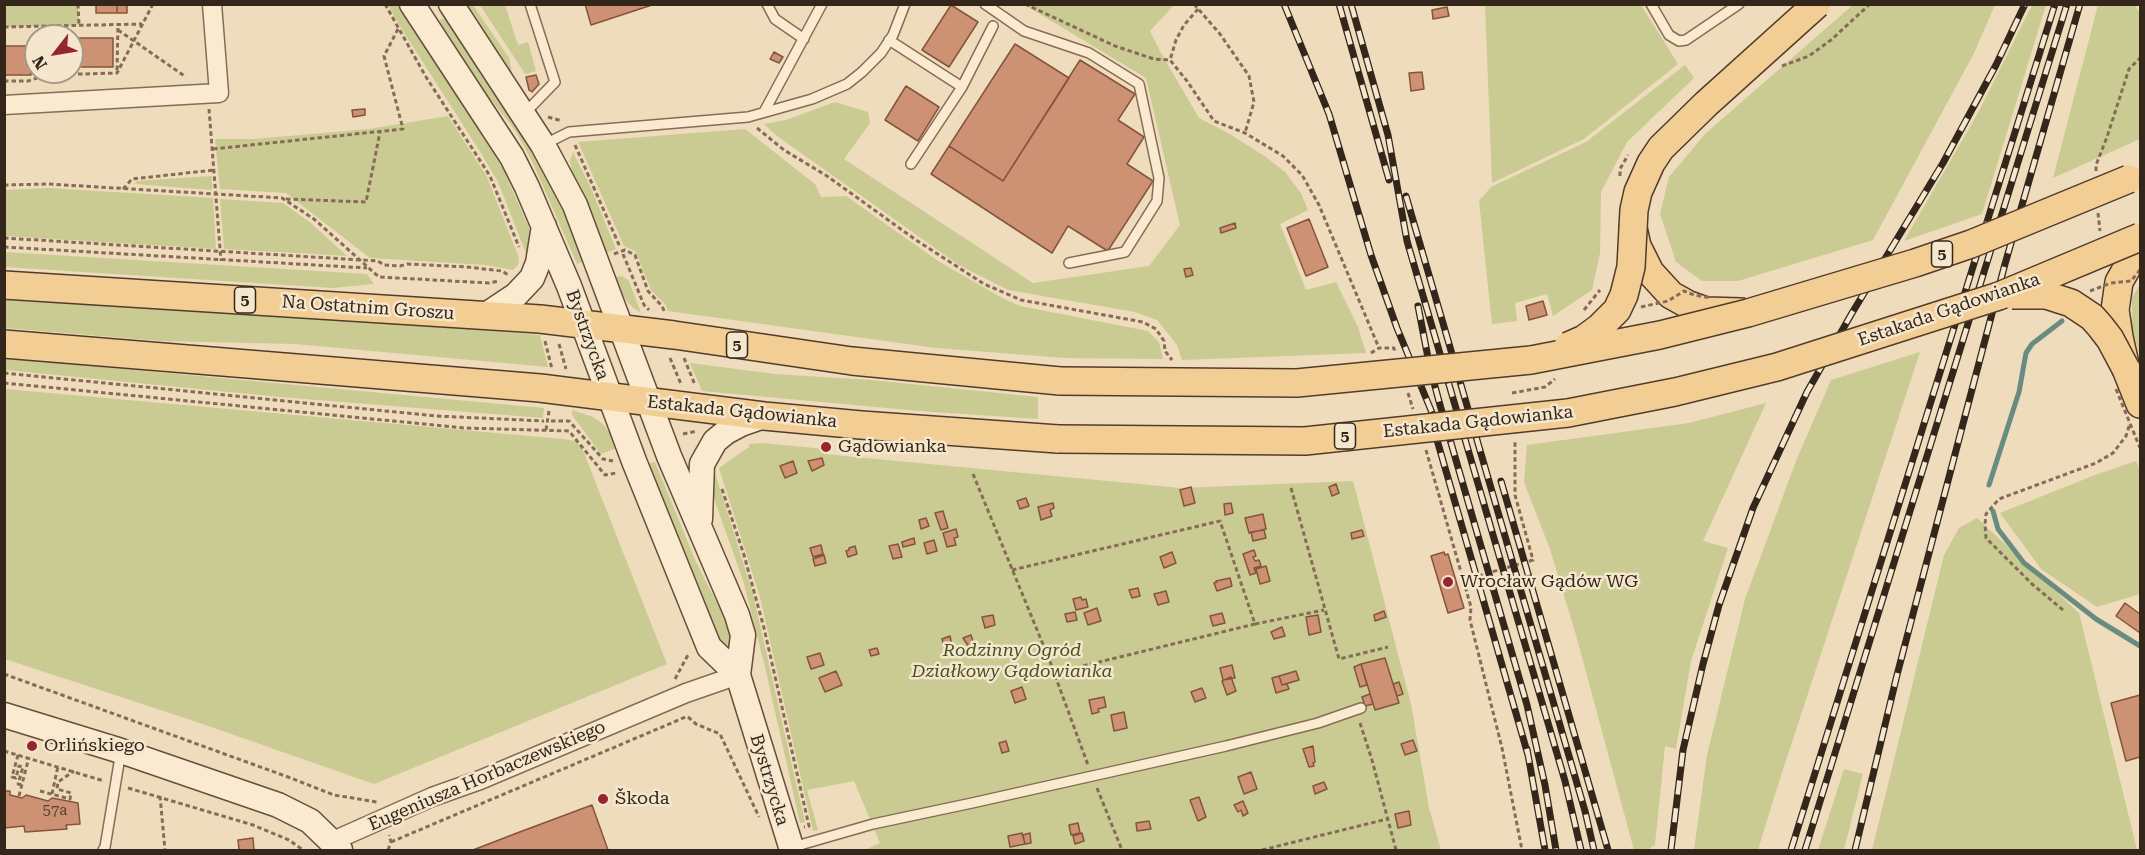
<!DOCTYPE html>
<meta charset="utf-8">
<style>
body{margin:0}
#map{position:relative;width:2145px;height:855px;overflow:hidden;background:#eedcbd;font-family:"Roboto Serif",serif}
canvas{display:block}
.frame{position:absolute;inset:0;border:6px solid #35261b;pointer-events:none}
.north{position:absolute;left:24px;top:24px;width:60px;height:60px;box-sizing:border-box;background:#f5e7cd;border:2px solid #a89a86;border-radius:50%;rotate:239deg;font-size:16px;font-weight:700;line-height:24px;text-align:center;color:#35261b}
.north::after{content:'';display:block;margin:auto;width:21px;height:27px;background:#95262f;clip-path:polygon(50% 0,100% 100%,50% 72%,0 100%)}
</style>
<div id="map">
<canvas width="2145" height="855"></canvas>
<div class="frame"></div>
<div class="north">N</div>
</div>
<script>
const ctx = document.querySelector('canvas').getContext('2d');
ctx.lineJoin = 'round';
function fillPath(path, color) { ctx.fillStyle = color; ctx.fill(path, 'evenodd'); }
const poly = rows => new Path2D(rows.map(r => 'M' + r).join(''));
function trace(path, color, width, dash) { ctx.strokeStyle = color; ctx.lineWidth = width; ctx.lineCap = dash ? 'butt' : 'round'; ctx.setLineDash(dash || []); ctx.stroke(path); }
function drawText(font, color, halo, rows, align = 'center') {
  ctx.font = font + ' "Roboto Serif",serif'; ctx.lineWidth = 5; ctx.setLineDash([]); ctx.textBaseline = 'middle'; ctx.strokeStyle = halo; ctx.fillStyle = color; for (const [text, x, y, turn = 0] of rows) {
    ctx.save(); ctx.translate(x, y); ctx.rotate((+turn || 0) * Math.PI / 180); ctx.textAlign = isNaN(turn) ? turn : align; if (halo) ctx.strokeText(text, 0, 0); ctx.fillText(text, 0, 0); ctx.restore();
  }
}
fillPath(poly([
 [1854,4,1995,5,1973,55,1873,240,1738,281,1702,281,1676,262,1660,214,1669,177,1706,133],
 [4,5,78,5,79,25,5,27],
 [388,5,398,5,503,169,530,230,532,240,529,261,498,182,479,150,401,28],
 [465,5,473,5,509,58,513,77],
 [480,5,505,5,518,45,528,42,536,71,525,74],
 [1025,5,1174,5,1150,31,1161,53,1199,118,1228,133,1266,157,1285,172,1301,193,1308,210,1280,224,1306,290,1336,282,1358,327,1366,353,1182,360,1177,345,1157,320,1135,312,1008,290,959,265,777,136,764,124,786,120,835,102,868,112,870,123,844,159,1033,283,1149,266,1180,225,1146,78],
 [1485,5,1641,5,1678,64,1584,139,1492,183],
 [2032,5,2046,5,1982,214,1904,241,1978,113],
 [2098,5,2135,5,2140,14,2140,67,2139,68,2140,71,2140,139,2053,178],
 [445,18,448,19,536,152,556,192,585,261,577,264,532,161,515,130,471,75,439,27,440,20],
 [1685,65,1694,78,1627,142,1601,192,1600,253,1592,290,1553,316,1547,294,1515,303,1517,321,1492,324,1479,201,1491,187,1586,142],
 [448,116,487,177,519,258,518,265,513,270,485,265,370,258,286,193,220,189,215,139,254,139,369,129],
 [745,129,815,184,821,197,846,196,938,261,1002,298,1020,306,1148,331,1159,342,1163,359,1065,358,936,348,668,311,665,304,651,290,636,252,624,246,578,142],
 [573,152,591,188,616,249,605,253,572,173,570,161],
 [212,176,212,190,135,184,136,181],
 [48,188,213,198,216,249,5,236,5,190],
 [220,199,283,203,311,223,347,256,224,249],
 [4,252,367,274,374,284,333,288,5,267],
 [622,276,629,281,641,313,633,308,625,299,615,277],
 [2140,284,2140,359,2132,327,2132,298],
 [4,299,436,326,540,335,548,367,295,344,160,341,5,328],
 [1920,352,1777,788,1758,850,1694,850,1707,755,1745,599,1796,461,1831,380],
 [5,358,544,408,543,418,280,397,5,370],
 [690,363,775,374,871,380,1038,397,1038,419,919,411,702,391],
 [5,389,563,439,575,441,582,448,667,664,374,784,194,721,5,659],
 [1766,403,1703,541,1728,548,1691,661,1676,749,1665,746,1655,845,1647,850,1634,850,1576,635,1550,549,1524,482,1527,445,1689,423],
 [572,410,593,417,603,424,613,437,617,448,601,454,572,415],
 [762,443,825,449,824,454,1181,488,1353,481,1411,704,1429,808,1441,850,865,850,880,843,854,781,807,790,818,830,813,831,760,597,719,468,749,447,749,444],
 [2136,461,2140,471,2140,594,2097,607,2041,569,2000,513,2095,475],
 [655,462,696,562,728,625,734,644,725,656,647,464],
 [712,463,753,594,805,822,800,823,765,667,743,580,713,496],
 [1977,518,2079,613,2137,850,1872,850,1944,555,1959,528],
 [1844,769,1863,774,1844,850,1818,850]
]), '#c9cb92');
trace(poly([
 [1989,485,2019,392,2026,353,2032,344,2062,321],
 [1993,511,1998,529,2024,563,2096,619,2140,646]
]), '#698c81', 5);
const building = poly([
 [96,4,117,4,117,13,96,13,96,4],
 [117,4,127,4,127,13,117,13,117,4],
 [585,4,655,4,591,25,585,4],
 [951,5,978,22,949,67,922,50,951,5],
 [1447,7,1449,16,1433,19,1432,10,1447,7],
 [32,38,36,38,36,66,31,66,31,75,4,75,4,46,32,46,32,38],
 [72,38,113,38,113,67,72,67,72,38],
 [1015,44,1069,78,1003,181,949,146,1015,44],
 [774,52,783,57,779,63,770,59,774,52],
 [1080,60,1135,94,1118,120,1144,137,1127,164,1153,181,1109,249,1106,250,1068,226,1052,253,931,174,949,146,1003,181,1080,60],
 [1422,72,1424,89,1411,91,1409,73,1422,72],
 [536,75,539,84,532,92,529,90,526,77,536,75],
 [906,86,939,107,918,141,885,120,906,86],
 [365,109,365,115,353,117,352,110,365,109],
 [1309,219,1328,267,1306,276,1287,228,1309,219],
 [1235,223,1236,228,1221,233,1220,228,1235,223],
 [1191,268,1193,275,1186,277,1184,269,1191,268],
 [1543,301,1547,315,1529,320,1526,306,1543,301],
 [822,458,824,465,812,471,808,461,822,458],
 [793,461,797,473,785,478,780,466,793,461],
 [1336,484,1339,493,1332,496,1329,487,1336,484],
 [1191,487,1195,503,1184,506,1180,490,1191,487],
 [1026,498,1029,506,1020,509,1017,501,1026,498],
 [1053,503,1054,508,1050,510,1052,516,1041,520,1038,507,1053,503],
 [1231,503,1233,513,1225,515,1224,504,1231,503],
 [943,511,948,528,941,530,935,513,943,511],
 [1263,514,1266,529,1249,533,1245,518,1263,514],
 [926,518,929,526,921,529,919,520,926,518],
 [956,529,958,537,954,538,956,545,947,547,943,533,956,529],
 [1264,530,1266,538,1253,541,1251,532,1264,530],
 [1362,530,1364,536,1352,539,1351,533,1362,530],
 [914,538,915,544,903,547,902,542,914,538],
 [934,540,937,551,927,554,924,543,934,540],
 [898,544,902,557,893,559,889,546,898,544],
 [821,545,823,554,813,557,810,548,821,545],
 [855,546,857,554,848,557,846,551,849,550,849,548,855,546],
 [1254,550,1256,556,1253,557,1255,561,1259,560,1261,566,1254,568,1256,573,1250,575,1243,554,1254,550],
 [1172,552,1176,563,1164,568,1160,557,1172,552],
 [1444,552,1445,555,1448,554,1464,608,1448,613,1431,556,1444,552],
 [824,555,826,563,815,566,813,559,824,555],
 [1266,566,1270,581,1260,584,1256,569,1266,566],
 [1230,578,1232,586,1217,591,1214,583,1217,582,1216,581,1230,578],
 [1138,588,1140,596,1132,598,1129,590,1138,588],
 [1166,591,1169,602,1158,605,1154,594,1166,591],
 [1081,597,1082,600,1086,599,1088,607,1076,610,1073,599,1081,597],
 [2125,603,2140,614,2140,633,2116,616,2125,603],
 [1097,608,1101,621,1088,625,1084,613,1097,608],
 [1384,611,1386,617,1375,621,1374,615,1384,611],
 [1075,612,1077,620,1067,622,1065,614,1075,612],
 [1222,613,1225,623,1213,626,1210,616,1222,613],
 [993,615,995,625,985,628,982,617,993,615],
 [1318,615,1321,632,1309,635,1306,617,1318,615],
 [1282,627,1285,636,1274,639,1271,632,1282,627],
 [971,635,974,645,969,647,963,638,971,635],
 [950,636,953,651,946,653,942,639,950,636],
 [877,648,879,654,871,656,869,650,877,648],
 [820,653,824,665,811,669,807,657,820,653],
 [1385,658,1399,703,1375,710,1361,664,1385,658],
 [1361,664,1367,685,1360,687,1354,667,1361,664],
 [1232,665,1235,678,1223,680,1220,668,1232,665],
 [836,671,842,685,825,692,819,678,836,671],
 [1296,671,1299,680,1282,685,1279,676,1296,671],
 [1279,676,1282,685,1287,684,1289,689,1276,693,1272,678,1279,676],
 [1231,677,1236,691,1227,695,1222,681,1231,677],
 [1399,682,1403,694,1397,696,1393,684,1399,682],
 [1022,687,1026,699,1015,703,1011,691,1022,687],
 [1202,688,1206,698,1195,702,1191,692,1202,688],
 [1370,694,1373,704,1365,706,1362,697,1370,694],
 [2140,695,2140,757,2126,761,2111,703,2140,695],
 [1104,697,1106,707,1098,709,1099,712,1092,714,1089,700,1104,697],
 [1124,712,1127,728,1114,731,1111,715,1124,712],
 [1413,740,1417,751,1405,755,1401,744,1413,740],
 [1006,741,1009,751,1002,753,999,743,1006,741],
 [1313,746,1315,762,1313,763,1314,766,1309,767,1303,749,1313,746],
 [1251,772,1257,789,1244,794,1238,777,1251,772],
 [1324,782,1327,789,1315,794,1313,786,1324,782],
 [4,791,10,791,10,795,22,798,26,795,48,801,52,798,78,803,80,824,66,825,67,829,25,832,24,826,4,828,4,791],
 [1199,797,1206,817,1198,821,1190,800,1199,797],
 [1243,801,1248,813,1243,816,1241,810,1238,812,1234,805,1243,801],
 [592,805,608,850,473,850,517,833,592,805],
 [1409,811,1411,825,1398,828,1395,814,1409,811],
 [1149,821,1151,829,1137,831,1136,823,1149,821],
 [1078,823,1080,833,1071,835,1069,825,1078,823],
 [1022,833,1025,844,1010,847,1008,836,1022,833],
 [1030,833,1031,843,1025,844,1023,835,1030,833],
 [1082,833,1084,841,1075,844,1073,836,1082,833],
 [253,838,254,850,239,850,238,840,253,838]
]);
fillPath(building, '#cc9273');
trace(building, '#85543c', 1.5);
const lane = poly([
 [767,4,775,19,804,39],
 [985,4,1024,31,1089,53,1139,84,1159,178,1157,201,1125,252,1069,263],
 [1651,4,1669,35,1679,41,1686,40,1739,4],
 [889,40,962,87,911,164],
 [962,87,993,26],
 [764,112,822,4],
 [524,114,555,82,530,4],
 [545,144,569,132,748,117,812,99,847,84,862,72,881,53,893,35,905,4],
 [793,847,873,824,972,803,1226,746,1318,723,1361,708],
 [103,850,105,847,121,751]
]);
const street = poly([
 [4,105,219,93,212,4],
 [333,841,432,797,480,780,686,693,738,675]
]);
const secondary = poly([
 [412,4,512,157,527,187,569,286,634,461,709,647,738,675],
 [451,4,543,145,575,205,669,456,737,615,743,635,738,675,792,850],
 [486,315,516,295,532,278,538,263,544,226],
 [700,519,702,464,715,441,726,432,741,424,764,416],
 [4,715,121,751,278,805,310,821,340,850]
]);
const primary = poly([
 [1633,228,1637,246,1650,272,1671,295,1689,305,1706,311,1741,312],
 [2140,248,2128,266,2119,282,2115,310,2119,337,2126,369,2140,404],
 [4,285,540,319,674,335,852,361,1060,381],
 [4,344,540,388,764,416,861,425,1058,439]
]);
trace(lane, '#866c56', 12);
trace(street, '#866c56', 21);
trace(secondary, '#674d3a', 27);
trace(primary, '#533b2b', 30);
trace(poly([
 [78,4,79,25],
 [385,4,426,77,490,176,519,247],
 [1025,4,1115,46,1154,59,1170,60],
 [1194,4,1220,34,1249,76,1254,102,1245,133],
 [1198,9,1184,25,1176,40,1170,60,1187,81,1214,121,1245,133,1283,156,1302,175,1319,205,1379,348],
 [4,27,142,24],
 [118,30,186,77],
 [1782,66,1809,56,1831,40,1870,4],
 [117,70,118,24],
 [4,81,28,81,46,75,117,73,153,4],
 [209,109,221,261],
 [548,117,562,121],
 [757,128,784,150,827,176,916,240,984,284,1021,300,1143,322,1156,329,1164,341,1165,351,1172,360],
 [575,145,620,247],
 [213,149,403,129,384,56,398,29],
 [2096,171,2096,165,2107,137,2129,69,2140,58],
 [1620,176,1620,169,1628,155],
 [4,185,48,184,282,198,314,219,379,277,489,283,499,281],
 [123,189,132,179,214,170],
 [286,199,366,202,380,132],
 [2098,213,2100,231],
 [4,238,378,261,384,265,400,266,407,264,467,267,502,271,508,275],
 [4,247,367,268],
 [614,254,625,250,635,255,648,291,662,306,665,313],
 [623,254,644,305,649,310],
 [1584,310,1600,290],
 [545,341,552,369],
 [559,344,566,369],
 [1371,353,1379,348,1394,348,1395,352],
 [670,358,681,384],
 [684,358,695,385],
 [4,373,436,416,544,421],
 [4,383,465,428,569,431,605,475,616,473],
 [1408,393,1413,409],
 [1512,393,1545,387,1555,379],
 [551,421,569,421,603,459,613,461],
 [546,430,549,411],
 [683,434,697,431],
 [1426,450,1471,607,1470,620,1502,748,1522,850],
 [973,474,1049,659,1088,765],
 [1291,488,1339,659,1388,647],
 [722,489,744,555,764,628,809,826,804,827],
 [1012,570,1220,521,1255,624,1324,610],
 [1464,580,1533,560,1515,495,1515,440],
 [2063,610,2032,584,1986,538,1985,524,1986,514,1999,499,2096,463,2113,453,2126,436,2130,423],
 [1054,673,1255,624],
 [4,674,288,777,334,795,377,802],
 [675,679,689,653],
 [688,717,696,724,720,734,759,817],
 [1360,723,1372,760,1396,850],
 [4,751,104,781],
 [18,755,12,777,16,778,19,766,23,767,18,784,22,785],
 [128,788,253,825,289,840,303,850],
 [1097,788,1122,850],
 [40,791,70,799,71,793,57,789,58,782,74,771],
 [52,794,58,766],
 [19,796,29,757],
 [160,796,165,850],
 [391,842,688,716],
 [388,850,391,842,389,835],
 [1262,850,1387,819]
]), '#866c56', 3, [4.5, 3]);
trace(lane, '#f9ead0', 9);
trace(street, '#f9ead0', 18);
trace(secondary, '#f9ead0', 24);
trace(primary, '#f2ce94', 27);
const rail = poly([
 [1284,4,1329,114,1371,255,1397,328,1440,432],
 [1339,4,1389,180],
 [1351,4,1388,135,1407,241,1565,781,1581,850],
 [1406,196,1585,811,1594,850],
 [1418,306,1430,368,1440,405,1527,705,1545,785,1556,850],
 [1433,426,1528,755],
 [1501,481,1608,850],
 [1527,749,1545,850],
 [1671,850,1683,750,1703,664,1719,605,1753,508,1807,392,1852,313,1943,163,1996,65,2025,4],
 [1791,850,2055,4],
 [1805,850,2067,4],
 [1855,850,1897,675,2005,264,2080,4]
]);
trace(rail, '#35261b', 7);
trace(rail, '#f5e7cd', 4.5, [14]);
const primaryBridge = poly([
 [2012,295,2046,295,2071,303,2092,317,2100,326,2110,339,2126,369],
 [1568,346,1584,339,1599,328,1617,310,1624,295,1631,267,1634,210,1638,192,1651,163,1661,148,1706,104,1817,4],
 [1060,381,1297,383,1531,360,1660,335,1748,313,1915,263,1971,244,2129,179],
 [1058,439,1305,441,1568,413,1675,392,1777,367,1999,296,2140,237]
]);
trace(primaryBridge, '#533b2b', 30, []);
trace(poly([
 [2090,291,2111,283,2131,281,2140,270],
 [1641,307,1668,301,1684,291,1694,295,1711,298],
 [2116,389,2140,448]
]), '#866c56', 3, [4.5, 3]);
trace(primaryBridge, '#f2ce94', 27);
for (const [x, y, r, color] of [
 [826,447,6,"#95262f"],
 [1448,582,6,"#95262f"],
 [32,746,6,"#95262f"],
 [603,799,6,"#95262f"]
]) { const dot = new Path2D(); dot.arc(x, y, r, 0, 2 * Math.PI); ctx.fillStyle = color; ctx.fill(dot); trace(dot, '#f5e7cd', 2); }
drawText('15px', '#5b4131', null, [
 ["57a",55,811]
]);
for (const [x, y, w] of [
 [1942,254,21],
 [245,300,21],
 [737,345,21],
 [1345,436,21]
]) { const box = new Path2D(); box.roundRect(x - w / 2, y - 13, w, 26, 4.5); ctx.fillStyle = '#f5e7cd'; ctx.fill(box); trace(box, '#35261b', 1.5); }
drawText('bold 16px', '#35261b', null, [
 ["5",1942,254],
 ["5",245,300],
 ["5",737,345],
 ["5",1345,436]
]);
drawText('18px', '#35261b', '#f5e7cd', [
 ["Na Ostatnim Groszu",368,308,4],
 ["Estakada Gądowianka",1949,310,-19],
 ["Bystrzycka",587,335,70],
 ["Estakada Gądowianka",742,412,6],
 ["Estakada Gądowianka",1478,422,-6],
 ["Eugeniusza Horbaczewskiego",487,776,-23],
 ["Bystrzycka",769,780,73]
]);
drawText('18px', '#35261b', '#f5e7cd', [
 ["Gądowianka",838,447],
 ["Wrocław Gądów WG",1460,582],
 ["Orlińskiego",44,746],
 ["Škoda",615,799]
], 'left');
drawText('italic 18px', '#495122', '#f5e7cd', [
 ["Rodzinny Ogród",1012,651],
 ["Działkowy Gądowianka",1012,672]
]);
</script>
